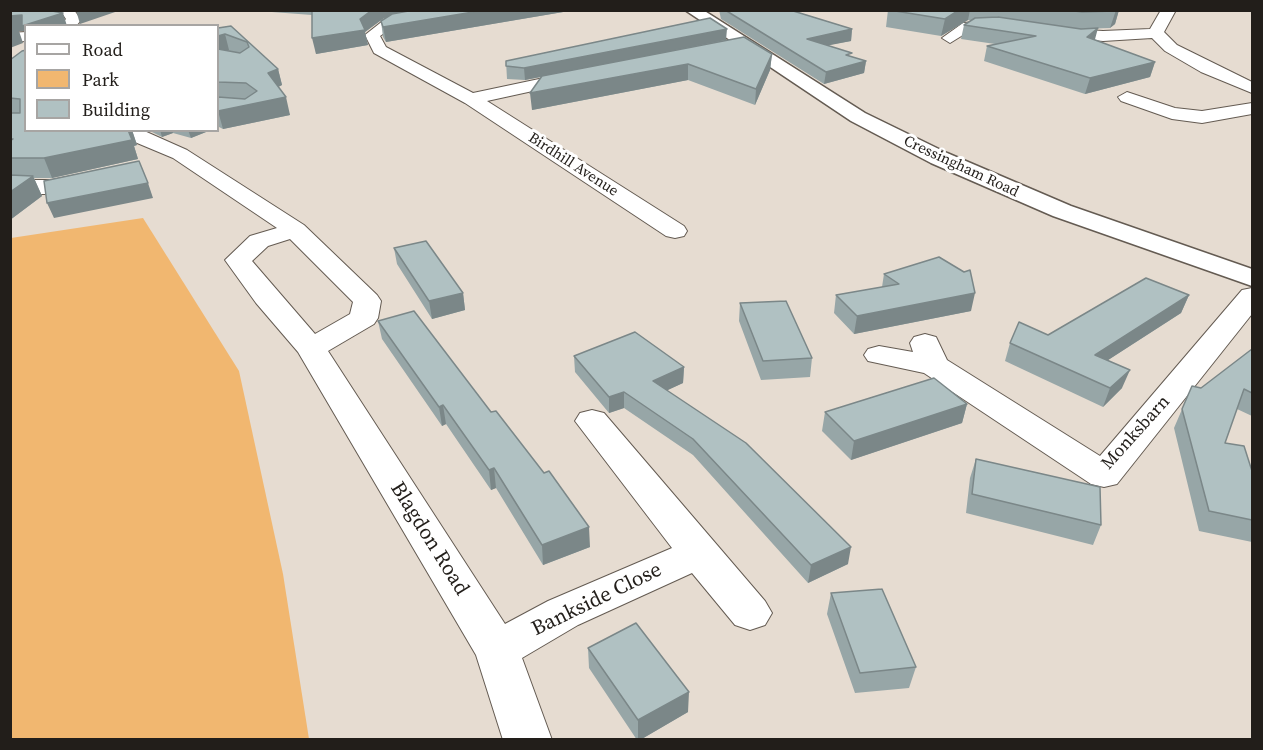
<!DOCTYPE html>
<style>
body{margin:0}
#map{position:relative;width:1263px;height:750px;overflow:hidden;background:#e6dcd1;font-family:"Source Serif 4",serif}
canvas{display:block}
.frame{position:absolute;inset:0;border:12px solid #221e1a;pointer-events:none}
.legend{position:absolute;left:24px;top:24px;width:195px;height:108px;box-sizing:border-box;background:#fff;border:2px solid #a7a5a3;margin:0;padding:8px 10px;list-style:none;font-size:18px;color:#221e1a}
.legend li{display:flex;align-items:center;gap:12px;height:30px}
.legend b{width:30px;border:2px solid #a7a5a3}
</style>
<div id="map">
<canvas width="1263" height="750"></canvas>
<div class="frame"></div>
<ul class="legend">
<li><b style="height:8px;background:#fff"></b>Road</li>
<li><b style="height:16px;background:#f1b770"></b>Park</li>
<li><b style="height:16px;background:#b0c1c2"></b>Building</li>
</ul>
</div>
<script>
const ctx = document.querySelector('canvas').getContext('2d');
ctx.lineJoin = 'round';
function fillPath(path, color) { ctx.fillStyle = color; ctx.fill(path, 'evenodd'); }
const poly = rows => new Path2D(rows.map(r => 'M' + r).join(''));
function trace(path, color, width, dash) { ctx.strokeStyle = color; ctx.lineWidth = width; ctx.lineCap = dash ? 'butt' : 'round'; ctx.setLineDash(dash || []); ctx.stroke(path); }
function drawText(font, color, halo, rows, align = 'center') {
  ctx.font = font + ' "Source Serif 4",serif'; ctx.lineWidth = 6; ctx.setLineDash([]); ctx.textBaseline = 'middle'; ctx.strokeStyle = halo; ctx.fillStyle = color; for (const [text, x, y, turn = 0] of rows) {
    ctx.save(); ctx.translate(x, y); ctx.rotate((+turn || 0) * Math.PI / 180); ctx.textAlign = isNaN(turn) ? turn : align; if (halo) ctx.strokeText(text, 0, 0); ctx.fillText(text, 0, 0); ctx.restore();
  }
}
fillPath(poly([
 [143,218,239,371,283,574,309,739,11,739,11,238]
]), '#f1b770');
const street = poly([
 [60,10,74,10,81,20,76,26,60,26,66,19,60,10],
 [439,10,474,10,467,14,393,27,380,36,386,47,473,93,577,71,583,72,585,76,583,80,487,101,684,226,687,231,684,236,675,238,666,236,465,103,374,53,365,35,384,20,439,10],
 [1161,10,1176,10,1164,32,1177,45,1252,82,1252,93,1201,72,1165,51,1152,38,1103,41,1053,36,1046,32,1053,28,1103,31,1150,29,1161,10],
 [1003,21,1010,25,1008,28,971,30,950,43,942,38,963,23,1003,21],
 [26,32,26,41,10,42,10,33,26,32],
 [1127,92,1175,108,1202,111,1252,103,1252,114,1202,123,1172,119,1121,101,1118,97,1127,92],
 [103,130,142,130,187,150,304,225,377,295,381,301,378,318,374,324,328,351,505,624,548,601,672,548,575,421,580,413,592,410,604,413,765,601,772,613,765,625,750,630,735,625,692,573,578,625,522,658,552,740,503,740,476,655,298,352,256,303,225,260,250,236,277,228,173,158,130,140,105,134,103,130],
 [290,239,353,302,350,314,315,334,252,261,268,246,290,239],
 [87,173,95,175,98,180,95,185,52,194,10,194,10,180,52,180,87,173],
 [1252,288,1252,314,1117,484,1104,487,1091,484,924,373,868,361,864,355,868,349,879,346,913,352,910,343,914,337,925,334,936,337,947,360,1100,456,1242,290,1252,288]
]);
const secondary = poly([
 [685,10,703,10,865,113,947,153,1071,206,1252,269,1252,286,1053,216,931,163,851,121,685,10]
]);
trace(street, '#645b52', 2);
trace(secondary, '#645b52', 3);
fillPath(street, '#fff');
fillPath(secondary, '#fff');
fillPath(poly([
 [245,10,575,10,386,42,383,37,381,21,387,17,384,18,365,32,368,45,316,54,312,15],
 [719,10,790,10,852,29,851,41,828,45,852,57,866,61,864,73,824,84,721,19],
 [888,10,1119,10,1115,24,1110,28,1080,29,1094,40,1155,62,1150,77,1085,94,984,61,987,46,995,44,961,39,964,25,972,20,968,20,941,36,886,27],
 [231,26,278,69,282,85,278,87,290,115,223,129,219,127,218,128,218,28],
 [726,40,772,54,770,70,755,105,688,80,532,110,541,77,525,80,507,79,506,61],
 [22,51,26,130,132,130,137,145,134,146,138,159,52,178,34,178,42,196,10,220,10,60],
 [148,130,211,130,191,138,173,133,162,137],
 [394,248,463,293,465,310,432,319,397,264],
 [884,274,971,311,854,334,834,313,836,295,882,287],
 [1189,295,1181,313,1108,360,1122,388,1103,407,1005,361,1010,343,1048,335],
 [740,303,812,358,810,377,761,380,739,321],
 [378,321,590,547,543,565,496,488,491,490,446,424,442,426,382,339],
 [1252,349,1252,416,1237,409,1225,443,1252,520,1252,542,1199,531,1174,428,1192,386,1201,388],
 [574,356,684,367,683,383,667,390,848,564,808,583,693,455,624,408,609,413,575,372],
 [967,404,962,423,851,460,822,431,825,412],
 [976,459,1101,525,1093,545,966,513,970,478],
 [831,593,916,667,909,688,855,693,827,614],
 [588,648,688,712,640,740,637,740,589,668]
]), '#97a6a7');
fillPath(poly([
 [53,10,60,10,61,14,63,13,67,26,26,26,26,36,24,31,19,31,23,43,10,48,10,16],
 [76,10,121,10,80,24],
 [372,10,424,10,384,18,365,32,368,45,316,54,312,38],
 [485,10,575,10,386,42,383,27],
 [959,10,970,10,968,20,941,36,945,19],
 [1116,10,1119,10,1115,24,1110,28],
 [1098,28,1094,43,1087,37],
 [727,29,726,40,525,80,524,68],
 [852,29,851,41,805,50,807,39],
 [225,34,229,50,218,52,218,36],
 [772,54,770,70,755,105,756,89],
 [866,61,864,73,824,84,826,72],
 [1155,62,1150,77,1085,94,1090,78],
 [688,64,688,80,532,110,530,93],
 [278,69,282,85,272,90,268,73],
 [286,97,290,115,223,129,218,111],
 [128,130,132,130,137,145,134,146,138,159,52,178,44,158],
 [160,130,172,130,173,133,162,137],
 [188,130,211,130,191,138],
 [33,176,42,196,10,220,10,192],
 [148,183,153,198,54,218,47,203],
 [463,293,465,310,432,319,429,301],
 [975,293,971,311,854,334,857,316],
 [1189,295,1181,313,1088,373,1095,355],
 [684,367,683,383,653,397,653,381],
 [1130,370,1122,388,1103,407,1110,388],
 [624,392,624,408,609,413,609,397],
 [967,404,962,423,851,460,854,441],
 [443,405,446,424,442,426,439,407],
 [494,468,496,488,491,490,489,470],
 [589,527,590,547,543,565,542,545],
 [851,547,848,564,808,583,811,565],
 [689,692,688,712,640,740,638,740,638,720]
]), '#7b8788');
const building = poly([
 [10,10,53,10,52,11,63,13,22,26,22,15,10,16,10,10],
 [312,10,372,10,360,19,365,30,312,38,312,10],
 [414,10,485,10,383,27,381,21,392,14,414,10],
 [725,10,790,10,852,29,807,39,852,53,846,55,866,61,826,72,725,10],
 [889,10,959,10,945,19,889,10],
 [1067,10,1116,10,1115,11,1082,12,1067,10],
 [998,17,1081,29,1098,28,1087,37,1155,62,1090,78,987,46,1036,36,964,25,975,18,998,17],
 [710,18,727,29,524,68,506,66,506,61,710,18],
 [231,26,278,69,268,73,286,97,218,111,218,97,245,99,257,91,246,83,218,82,218,49,240,53,249,47,247,42,225,34,218,36,218,28,231,26],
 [744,37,772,54,756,89,688,64,530,93,542,76,744,37],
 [26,50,26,130,128,130,132,140,44,158,10,158,10,141,13,139,10,139,10,113,20,113,20,99,10,98,10,60,22,51,26,50],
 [139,161,148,183,47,203,44,181,139,161],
 [10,175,33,176,10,192,10,175],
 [426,241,463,293,429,301,394,248,426,241],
 [939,257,964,272,970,270,975,293,857,316,836,295,899,284,884,274,939,257],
 [1146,278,1189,295,1095,355,1130,370,1110,388,1010,343,1019,322,1048,335,1146,278],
 [786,301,812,358,763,361,740,303,786,301],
 [414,311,491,412,496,411,544,473,549,471,589,527,542,545,494,468,489,470,443,405,439,407,378,321,414,311],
 [635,332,684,367,653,381,746,443,851,547,811,565,693,439,624,392,609,397,574,356,635,332],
 [1252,349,1252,393,1244,389,1225,443,1244,446,1252,471,1252,520,1209,511,1182,409,1192,386,1201,388,1252,349],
 [934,378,967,404,854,441,825,412,934,378],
 [976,459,1100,487,1101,525,972,494,976,459],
 [882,589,916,667,860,673,831,593,882,589],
 [636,623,689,692,638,720,588,648,636,623]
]);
fillPath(building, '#b0c1c2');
trace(building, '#7b8788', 1.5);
drawText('15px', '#221e1a', '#fff', [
 ["Birdhill Avenue",573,165,33],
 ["Cressingham Road",961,167,25]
]);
drawText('18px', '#221e1a', '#fff', [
 ["Monksbarn",1136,433,-48]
]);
drawText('21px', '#221e1a', '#fff', [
 ["Blagdon Road",429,539,58],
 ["Bankside Close",597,600,-26]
]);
</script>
